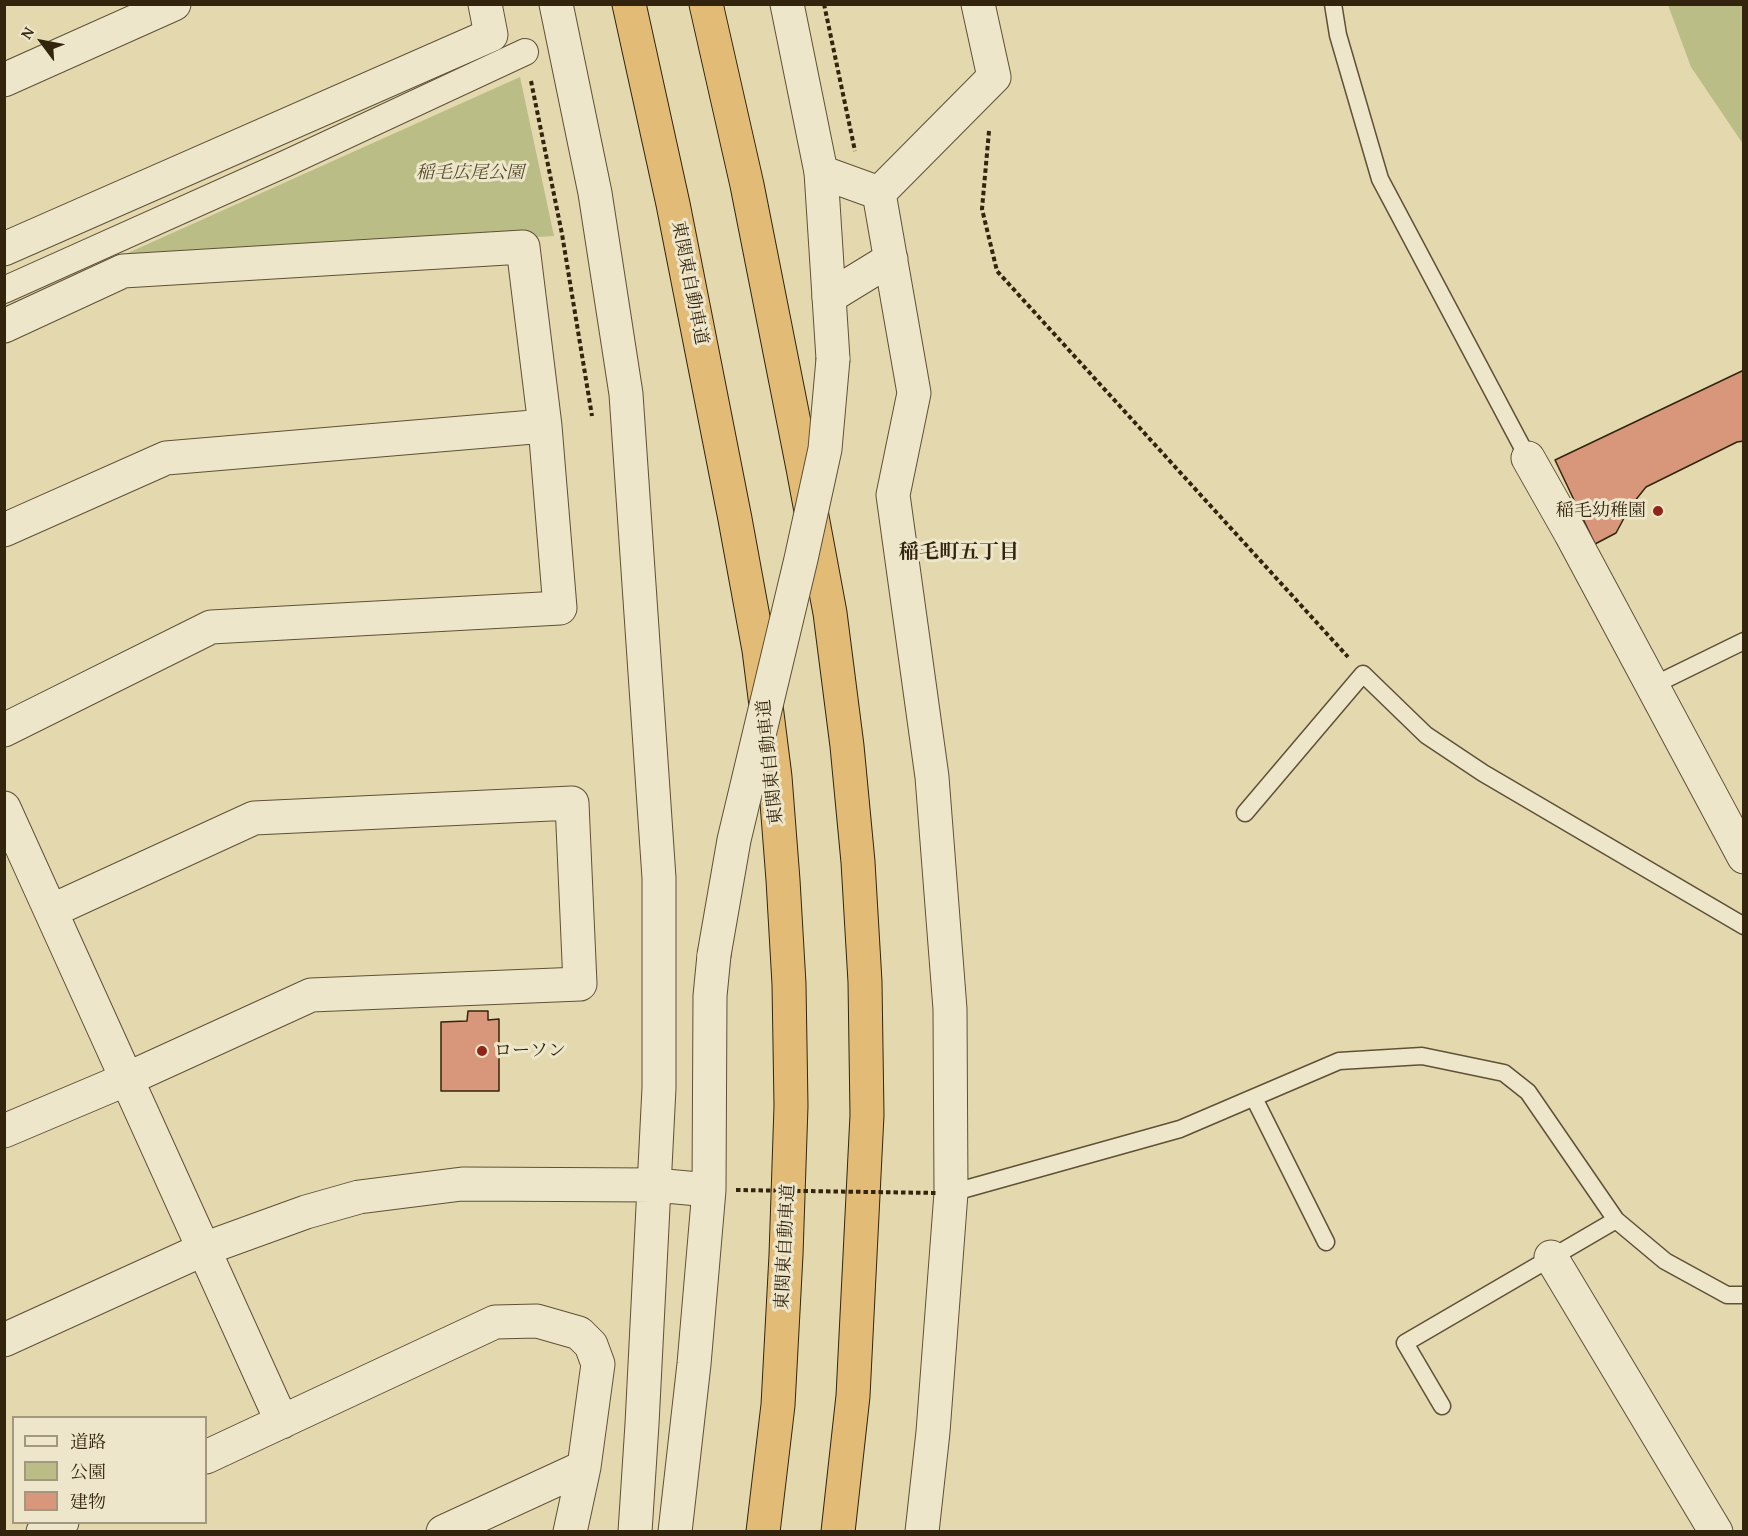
<!DOCTYPE html>
<meta charset="utf-8">
<style>
body{margin:0}
#map{position:relative;width:1748px;height:1536px;overflow:hidden;background:#e3d8ae;font-family:"Gentium Book Plus","Noto Serif JP",serif}
canvas{display:block}
.frame{position:absolute;inset:0;border:6px solid #33240e;pointer-events:none}
.legend{position:absolute;left:12px;top:1416px;width:195px;height:108px;box-sizing:border-box;background:#ede6ca;border:2px solid #a3987f;margin:0;padding:8px 10px;list-style:none;font-size:18px;color:#33240e}
.legend li{display:flex;align-items:center;gap:12px;height:30px}
.legend b{width:30px;border:2px solid #a3987f}
.north{position:absolute;left:12px;top:12px;width:60px;height:60px;-webkit-text-stroke:4px #ede6ca;paint-order:stroke;rotate:302deg;font-size:16px;font-weight:700;line-height:24px;text-align:center;color:#33240e}
.north::after{content:'';display:block;margin:auto;width:21px;height:27px;background:#33240e;clip-path:polygon(50% 0,100% 100%,50% 72%,0 100%)}
</style>
<div id="map">
<canvas width="1748" height="1536"></canvas>
<div class="frame"></div>
<ul class="legend">
<li><b style="height:8px;background:#ede6ca"></b>道路</li>
<li><b style="height:16px;background:#babd86"></b>公園</li>
<li><b style="height:16px;background:#d8977a"></b>建物</li>
</ul>
<div class="north">N</div>
</div>
<script>
const ctx = document.querySelector('canvas').getContext('2d');
ctx.lineJoin = 'round';
function fillPath(path, color) { ctx.fillStyle = color; ctx.fill(path, 'evenodd'); }
const poly = rows => new Path2D(rows.map(r => 'M' + r).join(''));
function trace(path, color, width, dash) { ctx.strokeStyle = color; ctx.lineWidth = width; ctx.lineCap = dash ? 'butt' : 'round'; ctx.setLineDash(dash || []); ctx.stroke(path); }
function drawText(font, color, halo, rows, align = 'center') {
  ctx.font = font + ' "Gentium Book Plus","Noto Serif JP",serif'; ctx.lineWidth = 6; ctx.setLineDash([]); ctx.textBaseline = 'middle'; ctx.strokeStyle = halo; ctx.fillStyle = color; for (const [text, x, y, turn = 0] of rows) {
    ctx.save(); ctx.translate(x, y); ctx.rotate((+turn || 0) * Math.PI / 180); ctx.textAlign = isNaN(turn) ? turn : align; if (halo) ctx.strokeText(text, 0, 0); ctx.fillText(text, 0, 0); ctx.restore();
  }
}
fillPath(poly([
 [1668,5,1743,5,1743,144,1691,67],
 [520,77,554,236,110,261]
]), '#babd86');
const building = poly([
 [1744,370,1744,441,1737,442,1646,487,1630,507,1616,533,1595,544,1555,460,1744,370],
 [468,1011,488,1011,488,1020,499,1019,499,1091,441,1091,441,1022,467,1021,468,1011]
]);
fillPath(building, '#d8977a');
trace(building, '#33240e', 1.5);
const service = poly([
 [1333,4,1338,35,1380,179,1528,458],
 [1652,686,1744,641],
 [1245,813,1363,674,1426,735,1483,773,1744,926],
 [1254,1098,1326,1242],
 [951,1193,1180,1129,1339,1061,1422,1056,1504,1073,1528,1092,1616,1220,1665,1261,1727,1295,1744,1295],
 [1442,1406,1405,1343,1616,1220]
]);
const pedestrian = poly([
 [4,290,287,163,525,52]
]);
const minor = poly([
 [4,80,174,4],
 [821,172,879,193,914,393,893,495,932,777,950,1009,951,1193,933,1432,922,1532],
 [879,193,994,77,978,4],
 [4,249,491,35,485,4],
 [829,297,891,259],
 [4,326,123,271,523,247,545,426,560,608,211,627,4,730],
 [1528,458,1571,534,1744,857],
 [4,530,166,458,545,426],
 [4,808,282,1422],
 [4,1131,127,1079,311,995,580,984,572,803,254,818,51,911],
 [1551,1257,1716,1532],
 [206,1457,495,1322,537,1321,579,1333,591,1345,598,1364,584,1467,570,1532],
 [43,1532,62,1522],
 [443,1532,584,1467]
]);
const tertiary = poly([
 [556,4,595,193,626,394,659,878,659,1088,642,1424,635,1532],
 [787,4,821,172,833,359],
 [4,1340,204,1249,306,1212,359,1197,462,1184,655,1185,709,1190],
 [675,1532,694,1364,709,1190,710,996,714,955]
]);
const motorway = poly([
 [629,4,673,204,735,519,759,650,775,777,783,880,789,984,791,1106,786,1255,778,1405,763,1532],
 [706,4,747,185,803,468,830,613,847,746,858,862,865,982,867,1115,853,1396,838,1532]
]);
trace(service, '#5f5136', 19);
trace(pedestrian, '#5f5136', 28);
trace(minor, '#5f5136', 35);
trace(tertiary, '#5f5136', 35);
trace(motorway, '#33240e', 35);
trace(poly([
 [824,4,855,151],
 [531,81,562,234,592,416],
 [989,131,982,209,997,271,1348,657]
]), '#33240e', 4, [4.5, 3]);
trace(service, '#ede6ca', 16);
trace(pedestrian, '#ede6ca', 26);
trace(minor, '#ede6ca', 33);
trace(tertiary, '#ede6ca', 33);
trace(motorway, '#e2bc77', 33);
const tertiaryBridge = poly([
 [714,955,734,840,801,559,825,449,833,359]
]);
trace(tertiaryBridge, '#5f5136', 35, []);
trace(poly([
 [736,1190,938,1193]
]), '#33240e', 4, [4.5, 3]);
trace(tertiaryBridge, '#ede6ca', 33);
for (const [x, y, r, color] of [
 [1658,511,6,"#8f2418"],
 [482,1051,6,"#8f2418"]
]) { const dot = new Path2D(); dot.arc(x, y, r, 0, 2 * Math.PI); ctx.fillStyle = color; ctx.fill(dot); trace(dot, '#ede6ca', 2); }
drawText('italic 18px', '#554a2c', '#ede6ca', [
 ["稲毛広尾公園",470,173]
]);
drawText('18px', '#33240e', '#ede6ca', [
 ["東関東自動車道",689,283,79],
 ["東関東自動車道",771,762,-96],
 ["東関東自動車道",786,1247,-87]
]);
drawText('18px', '#33240e', '#ede6ca', [
 ["稲毛幼稚園",1646,511],
 ["ローソン",494,1051,"left"]
], 'right');
drawText('bold 20px', '#33240e', '#ede6ca', [
 ["稲毛町五丁目",959,553]
]);
</script>
